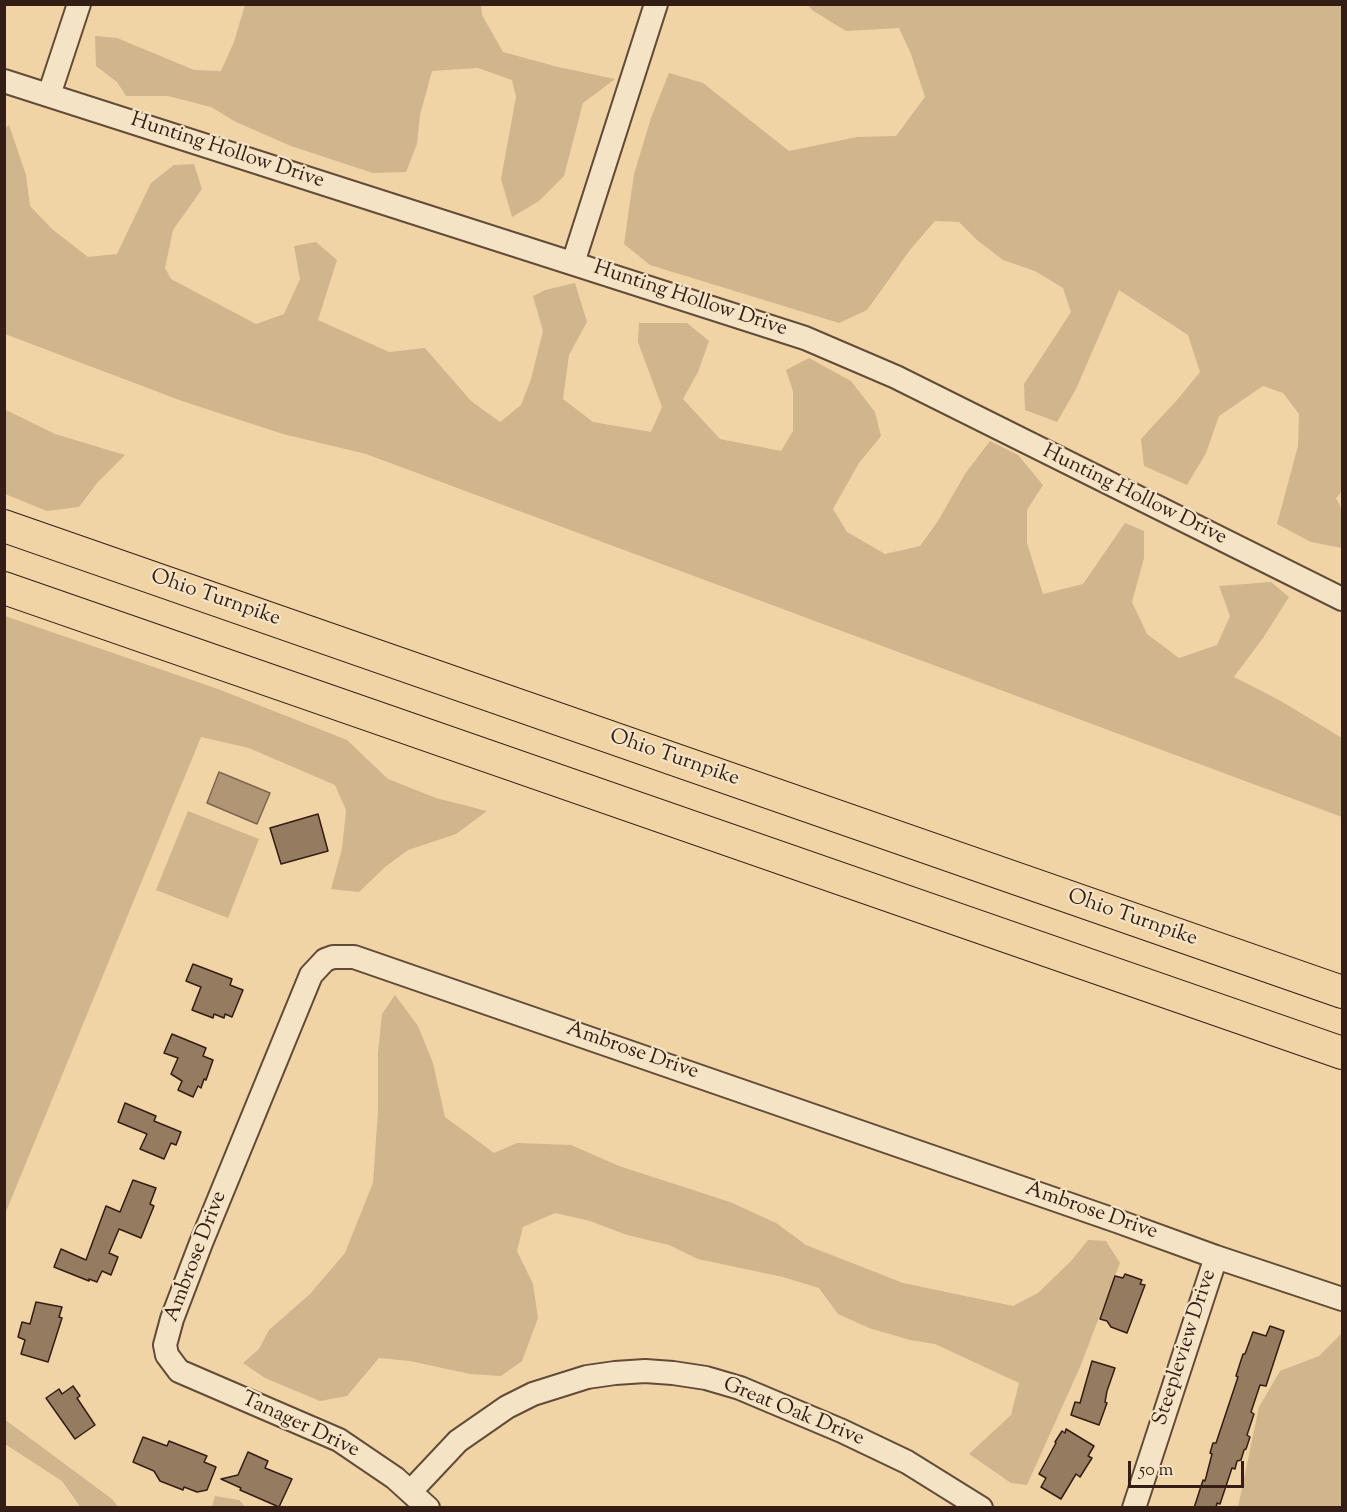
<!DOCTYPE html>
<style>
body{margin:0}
#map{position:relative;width:1347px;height:1512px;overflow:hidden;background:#f0d4a6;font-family:"Sorts Mill Goudy",serif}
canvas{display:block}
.frame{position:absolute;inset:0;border:6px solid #331d14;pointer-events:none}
.scale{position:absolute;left:1128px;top:1461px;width:116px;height:27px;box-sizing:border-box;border:3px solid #331d14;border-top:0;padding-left:8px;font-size:18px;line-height:21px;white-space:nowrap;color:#331d14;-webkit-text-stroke:4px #f5e3c5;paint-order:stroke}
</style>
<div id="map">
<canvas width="1347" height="1512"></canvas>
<div class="frame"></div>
<div class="scale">50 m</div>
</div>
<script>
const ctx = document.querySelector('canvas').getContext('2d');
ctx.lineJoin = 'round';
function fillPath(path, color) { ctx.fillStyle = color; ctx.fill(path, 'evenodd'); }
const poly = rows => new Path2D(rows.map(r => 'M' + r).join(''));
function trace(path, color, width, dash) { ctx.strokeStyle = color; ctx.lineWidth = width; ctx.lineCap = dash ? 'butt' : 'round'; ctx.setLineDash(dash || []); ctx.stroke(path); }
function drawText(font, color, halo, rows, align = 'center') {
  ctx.font = font + ' "Sorts Mill Goudy",serif'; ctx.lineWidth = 4.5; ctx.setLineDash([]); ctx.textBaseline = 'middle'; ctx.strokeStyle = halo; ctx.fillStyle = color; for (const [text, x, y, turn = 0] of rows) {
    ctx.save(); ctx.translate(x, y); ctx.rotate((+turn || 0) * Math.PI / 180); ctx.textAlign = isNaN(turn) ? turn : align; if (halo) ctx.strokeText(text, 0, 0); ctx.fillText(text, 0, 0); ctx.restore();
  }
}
fillPath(poly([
 [245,5,481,5,482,15,503,52,558,67,615,79,583,103,564,176,539,201,512,217,501,179,516,97,512,80,478,68,432,71,420,115,417,144,406,172,373,173,291,146,236,122,211,107,168,96,126,96,117,82,96,66,95,36,117,38,194,70,221,71,234,42],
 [808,5,1342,5,1342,491,1336,498,1342,510,1342,548,1311,542,1277,524,1298,446,1299,414,1283,393,1263,386,1219,416,1206,453,1187,485,1144,466,1141,439,1177,400,1200,372,1188,335,1119,290,1076,389,1057,422,1025,410,1024,384,1071,312,1063,288,1035,271,1003,260,977,240,959,222,935,221,910,250,867,310,839,323,650,265,624,244,634,174,651,118,669,73,703,83,789,151,857,137,896,136,925,97,911,54,899,28,846,31,812,10],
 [9,125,26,175,30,206,52,229,88,257,117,254,151,183,174,165,194,164,202,189,173,230,165,268,171,279,256,324,284,314,300,279,294,246,316,242,337,260,318,320,389,352,425,348,471,401,500,422,521,405,531,379,543,331,533,296,545,290,575,283,587,322,569,355,563,399,593,422,651,432,662,407,638,342,639,323,687,323,709,341,698,372,683,399,720,439,781,451,793,431,793,391,786,370,809,358,851,381,875,412,881,436,859,463,833,509,847,532,885,554,920,546,938,521,965,474,990,441,1018,455,1043,485,1027,510,1027,543,1043,594,1083,584,1125,523,1144,531,1144,558,1132,602,1147,634,1179,658,1217,645,1230,616,1219,586,1271,582,1289,597,1263,638,1234,677,1279,700,1342,738,1342,817,366,454,283,434,182,401,5,334,4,129],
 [4,409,55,434,125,455,97,483,79,507,47,511,5,494],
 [5,616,218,689,347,740,388,779,436,798,487,811,456,834,408,850,385,867,359,892,331,889,342,849,346,810,335,785,249,748,201,737,5,1214],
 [188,811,259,839,228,918,156,890],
 [395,995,418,1026,433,1063,445,1117,494,1153,517,1143,571,1145,619,1166,730,1202,776,1223,806,1245,903,1283,1013,1306,1038,1293,1072,1260,1088,1240,1106,1241,1120,1263,1080,1367,1027,1485,1011,1483,969,1454,1011,1415,1019,1383,935,1344,910,1340,869,1328,838,1314,819,1288,783,1277,698,1259,669,1245,627,1235,590,1221,555,1213,523,1227,517,1251,533,1284,538,1318,522,1361,501,1376,470,1374,410,1361,379,1358,347,1396,320,1401,265,1378,243,1363,259,1349,269,1330,310,1294,345,1253,373,1183,378,1111,378,1053,382,1014],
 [1342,1333,1342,1507,1238,1507,1259,1407,1280,1371,1319,1356],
 [4,1419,112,1499,118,1507,79,1507,79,1505,62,1481,5,1444],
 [215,1496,239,1500,245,1507,212,1507]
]), '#d0b58d');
const water = poly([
 [219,772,270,793,257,824,207,803,219,772]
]);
fillPath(water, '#b09674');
trace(water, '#7e664e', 1.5);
const building = poly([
 [318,814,328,851,281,864,270,828,318,814],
 [193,964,232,979,230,985,243,990,232,1017,225,1014,224,1018,214,1014,213,1018,192,1010,201,987,186,981,193,964],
 [172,1034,206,1048,203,1056,213,1060,206,1080,204,1079,201,1088,198,1086,193,1097,178,1090,182,1081,171,1074,178,1058,164,1053,172,1034],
 [125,1103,156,1116,154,1121,181,1132,176,1145,171,1143,164,1159,140,1149,147,1134,118,1122,125,1103],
 [133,1180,156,1188,150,1204,154,1206,141,1238,119,1229,109,1253,118,1257,111,1275,102,1271,97,1282,89,1279,89,1281,54,1267,61,1249,86,1260,106,1206,120,1212,133,1180],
 [1125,1274,1142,1280,1140,1284,1145,1285,1127,1333,1111,1327,1107,1321,1100,1319,1115,1276,1123,1278,1125,1274],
 [36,1302,62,1307,59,1317,62,1318,48,1362,21,1354,25,1340,18,1337,22,1322,30,1324,36,1302],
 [1270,1326,1284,1331,1266,1386,1260,1385,1251,1412,1254,1414,1247,1435,1250,1437,1246,1449,1244,1450,1241,1460,1237,1461,1235,1469,1232,1468,1220,1504,1217,1503,1216,1508,1194,1508,1203,1480,1205,1481,1212,1454,1210,1453,1213,1443,1216,1443,1238,1377,1236,1376,1243,1354,1245,1354,1253,1332,1266,1336,1270,1326],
 [1092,1361,1115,1368,1107,1391,1105,1402,1107,1403,1099,1425,1071,1415,1075,1402,1080,1403,1092,1361],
 [73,1386,80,1396,77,1398,95,1425,75,1439,46,1398,59,1389,62,1394,73,1386],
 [1066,1429,1094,1446,1088,1456,1092,1458,1080,1477,1076,1474,1061,1499,1041,1487,1046,1478,1039,1474,1056,1443,1055,1442,1062,1431,1065,1433,1066,1429],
 [143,1437,167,1446,169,1441,207,1456,204,1462,216,1467,207,1490,197,1492,184,1487,183,1490,160,1481,154,1471,133,1462,143,1437],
 [248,1452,268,1461,265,1468,292,1479,279,1507,240,1490,241,1488,221,1479,238,1475,248,1452]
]);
fillPath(building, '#957c60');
trace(building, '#331d14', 1.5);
const minor = poly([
 [4,81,805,338,896,377,1342,599],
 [49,95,79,4],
 [573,263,656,4],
 [411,1491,458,1441,507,1407,533,1394,587,1377,615,1373,645,1371,673,1373,706,1378,740,1388,842,1431,907,1462,981,1508],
 [428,1508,395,1478,339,1440,179,1371,167,1355,165,1345,172,1319,201,1243,311,975,325,960,333,957,354,957,1117,1221,1216,1257,1342,1299],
 [1134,1508,1216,1257]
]);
const highway = poly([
 [4,526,1342,992],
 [4,588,1342,1053]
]);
trace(minor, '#624b38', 26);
trace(highway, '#331d14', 34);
trace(minor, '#f5e3c5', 22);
trace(highway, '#f0d4a6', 32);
drawText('21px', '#331d14', '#f5e3c5', [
 ["Hunting Hollow Drive",227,152,18],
 ["Hunting Hollow Drive",690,300,18],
 ["Hunting Hollow Drive",1134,496,26],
 ["Ohio Turnpike",215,599,19],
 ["Ohio Turnpike",674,759,19],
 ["Ohio Turnpike",1132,919,19],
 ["Ambrose Drive",632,1052,19],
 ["Ambrose Drive",1091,1212,19],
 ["Ambrose Drive",197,1257,-69],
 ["Steepleview Drive",1186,1348,-72],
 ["Great Oak Drive",793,1413,22],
 ["Tanager Drive",300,1426,25]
]);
</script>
